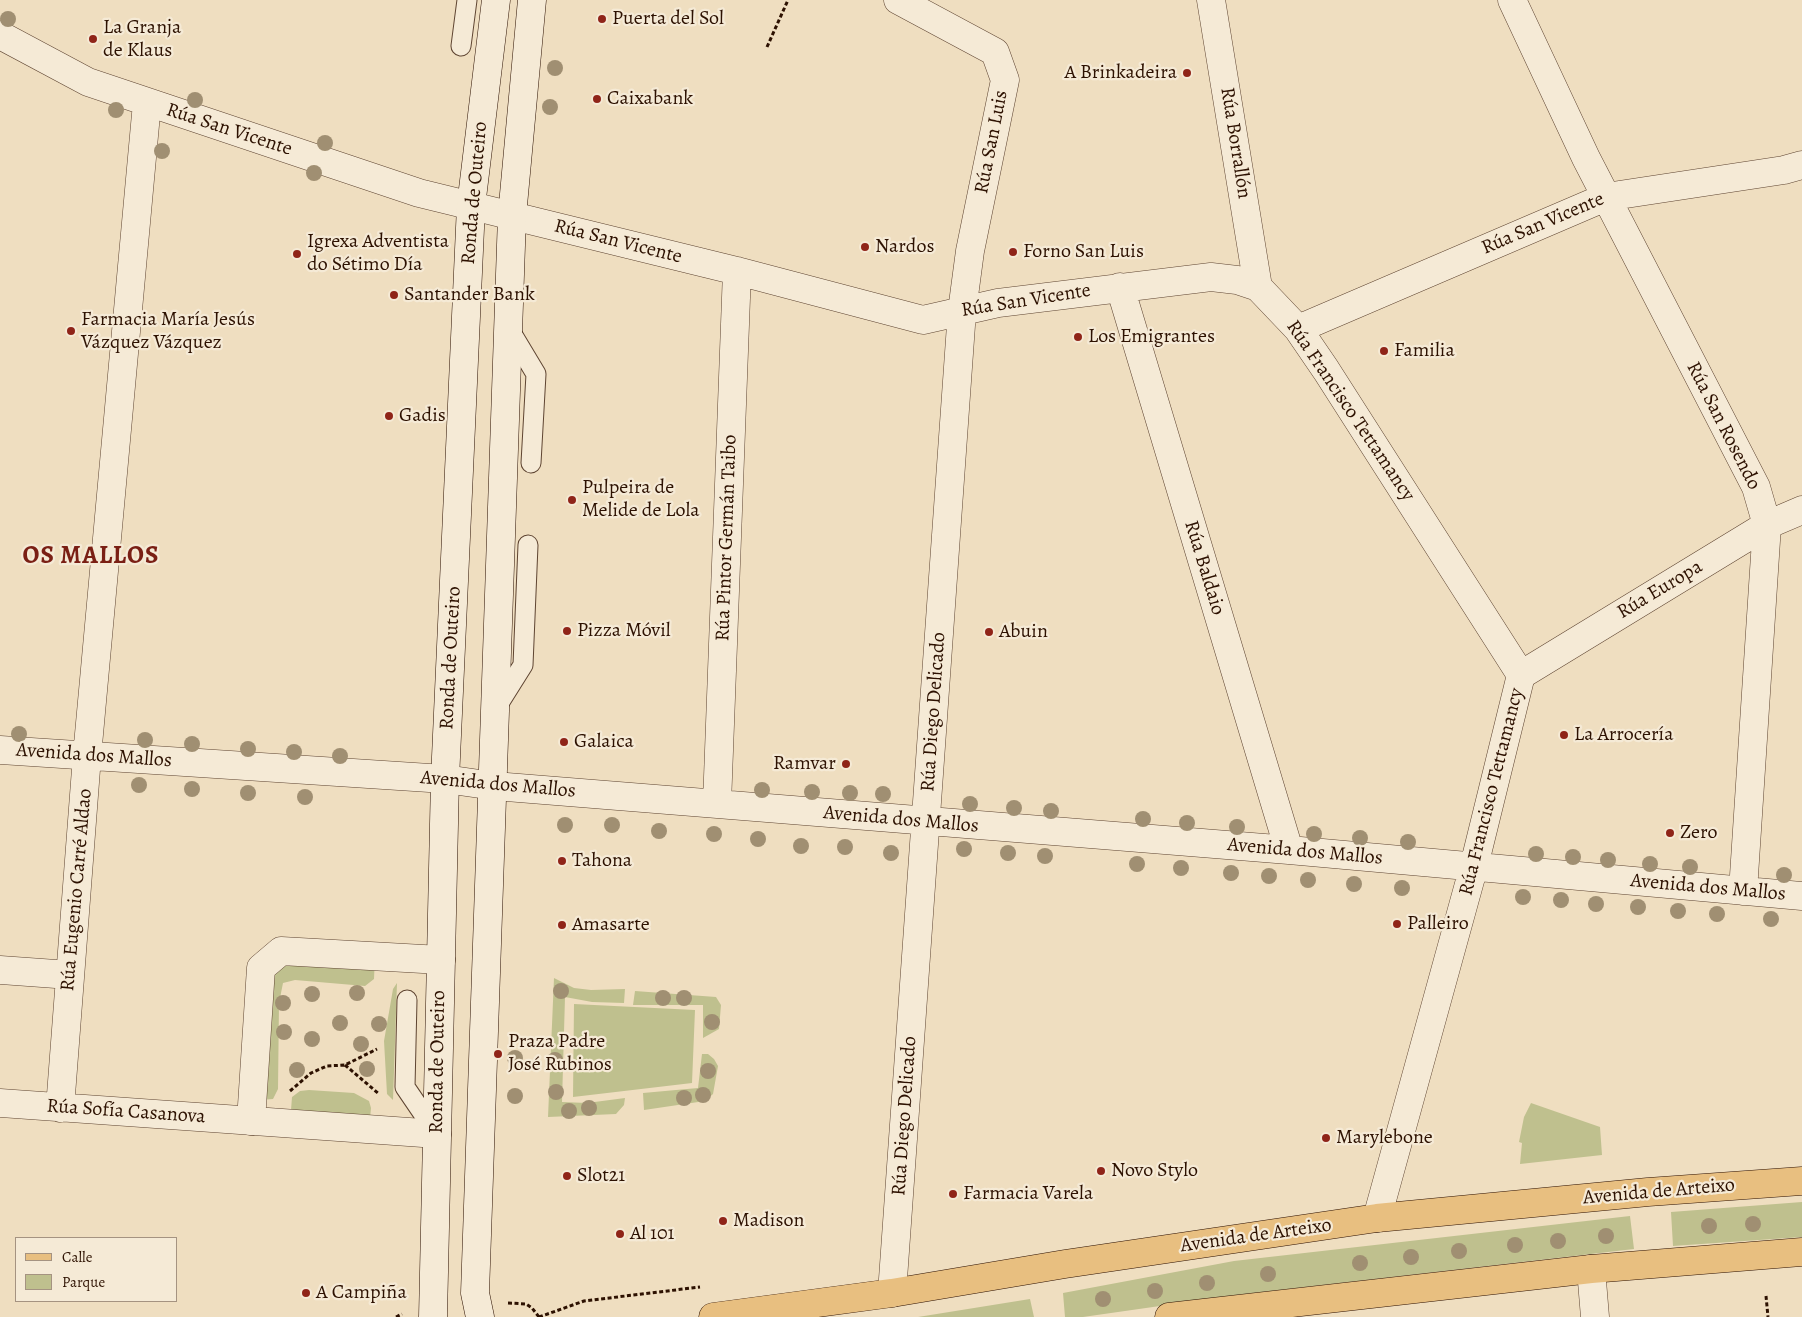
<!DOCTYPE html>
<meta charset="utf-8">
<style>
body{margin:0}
#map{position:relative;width:1802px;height:1317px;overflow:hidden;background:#efdec0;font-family:Alegreya,serif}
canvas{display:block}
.legend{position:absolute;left:15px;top:1237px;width:162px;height:65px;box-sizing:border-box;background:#f5ead6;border:1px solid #a59381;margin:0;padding:6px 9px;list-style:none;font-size:15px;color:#2d1101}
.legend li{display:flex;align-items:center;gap:10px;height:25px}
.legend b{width:25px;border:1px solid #a59381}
</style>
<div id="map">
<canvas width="1802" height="1317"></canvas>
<ul class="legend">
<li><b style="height:6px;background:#e8bf80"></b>Calle</li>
<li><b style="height:14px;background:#bfc08e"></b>Parque</li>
</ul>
</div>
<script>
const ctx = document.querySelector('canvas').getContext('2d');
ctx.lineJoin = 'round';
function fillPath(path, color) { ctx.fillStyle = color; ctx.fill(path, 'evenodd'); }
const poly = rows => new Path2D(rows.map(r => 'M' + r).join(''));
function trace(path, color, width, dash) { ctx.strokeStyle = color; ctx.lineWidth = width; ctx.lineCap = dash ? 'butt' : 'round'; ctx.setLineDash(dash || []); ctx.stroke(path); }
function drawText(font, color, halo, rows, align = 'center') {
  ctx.font = font + ' Alegreya,serif'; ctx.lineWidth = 4.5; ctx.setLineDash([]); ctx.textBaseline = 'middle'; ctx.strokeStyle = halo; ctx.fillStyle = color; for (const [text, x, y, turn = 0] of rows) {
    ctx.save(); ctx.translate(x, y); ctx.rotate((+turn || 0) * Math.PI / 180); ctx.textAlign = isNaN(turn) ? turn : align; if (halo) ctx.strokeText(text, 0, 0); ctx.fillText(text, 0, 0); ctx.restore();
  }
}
fillPath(poly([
 [281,951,375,956,374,979,365,986,295,980,283,983,279,1003,278,1089,273,1099,260,1100,261,968],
 [554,978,574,988,591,990,625,989,624,1003,592,1002,565,997,562,1102,587,1103,625,1098,624,1105,616,1114,548,1117],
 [397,983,393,1100,387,1094,384,1041,393,989],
 [635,991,716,997,721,1005,719,1029,703,1038,703,1005,633,1005],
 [574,1004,695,1010,692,1083,573,1097],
 [702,1054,708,1054,714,1059,718,1066,713,1094,705,1101,644,1110,643,1093,698,1088],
 [309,1090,354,1093,369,1101,371,1108,369,1129,290,1123,292,1097,300,1091],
 [1531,1103,1600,1127,1602,1155,1520,1164,1522,1143,1519,1142,1524,1117],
 [1802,1202,1802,1237,1673,1246,1671,1212],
 [1630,1216,1634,1249,1237,1295,1083,1317,1065,1317,1063,1293,1234,1261],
 [1030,1299,1034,1317,918,1317]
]), '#bfc08e');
const service = poly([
 [461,46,467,0],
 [509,329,536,374,531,463],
 [496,708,523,665,528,545],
 [407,1000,405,1087,437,1134]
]);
const pedestrian = poly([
 [251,1121,261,968,281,951,441,960]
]);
const minor = poly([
 [1211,0,1258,287],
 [1512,0,1586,158,1756,487,1767,525,1743,891],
 [0,35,88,82,419,193,741,272,923,320,998,303,1211,277,1237,280,1258,287,1298,329,1326,370,1521,675,1474,866,1377,1218],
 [1120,287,1289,850],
 [1298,329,1606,197,1784,170,1802,165],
 [1521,675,1767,525,1802,510],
 [0,750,445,779,494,786,1289,850,1802,896],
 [717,804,737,271],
 [0,970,70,975],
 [0,1103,437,1134],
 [60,1108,87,756,147,103],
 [1591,1269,1595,1317],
 [892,1293,962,311,970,251,1005,80,995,52,898,0]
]);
const secondary = poly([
 [433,1317,445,779,471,206,496,0],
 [480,1317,475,1293,512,216,532,0]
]);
const primary = poly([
 [713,1317,892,1293,1065,1264,1377,1218,1648,1192,1802,1181],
 [1169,1317,1591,1269,1802,1252]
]);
trace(service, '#5e4431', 21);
trace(pedestrian, '#5e4431', 29);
trace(minor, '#5e4431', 29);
trace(secondary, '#2d1101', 29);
trace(primary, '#2d1101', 29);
trace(poly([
 [767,47,788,0],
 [345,1065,379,1094],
 [290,1091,311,1073,327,1066,345,1065,377,1049],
 [1766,1296,1768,1317],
 [508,1303,526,1304,532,1308,539,1317],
 [396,1317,402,1314],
 [539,1317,584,1301,700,1287]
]), '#2d1101', 3, [4, 2.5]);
trace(service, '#f5ead6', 19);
trace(pedestrian, '#f5ead6', 28);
trace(minor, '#f5ead6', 28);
trace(secondary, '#f5ead6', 28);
trace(primary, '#e8bf80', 28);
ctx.fillStyle = '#a08f72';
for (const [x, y] of [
 [8,19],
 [555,68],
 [195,100],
 [550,107],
 [116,110],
 [325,143],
 [162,151],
 [314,173],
 [19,734],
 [145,740],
 [192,744],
 [248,749],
 [294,752],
 [340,756],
 [139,785],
 [192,789],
 [762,790],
 [812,792],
 [248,793],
 [850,793],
 [883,794],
 [305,797],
 [970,804],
 [1014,808],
 [1051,811],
 [1143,819],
 [1187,823],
 [565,825],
 [612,825],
 [1237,827],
 [659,831],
 [714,834],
 [1314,834],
 [1360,838],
 [758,839],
 [1408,842],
 [801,846],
 [845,847],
 [964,849],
 [891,853],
 [1008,853],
 [1536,854],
 [1045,856],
 [1573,857],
 [1608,860],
 [1137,864],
 [1650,864],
 [1690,867],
 [1181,868],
 [1231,873],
 [1784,875],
 [1269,876],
 [1308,880],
 [1354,884],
 [1402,888],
 [1523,897],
 [1561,900],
 [1596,904],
 [1638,907],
 [1678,911],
 [1717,914],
 [1771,919],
 [561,991],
 [357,993],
 [312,994],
 [663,998],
 [684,998],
 [283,1003],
 [712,1022],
 [340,1023],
 [379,1024],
 [284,1032],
 [312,1039],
 [361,1044],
 [515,1058],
 [555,1060],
 [367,1069],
 [297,1070],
 [708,1071],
 [556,1092],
 [703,1095],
 [515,1096],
 [684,1098],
 [589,1108],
 [569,1111],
 [1753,1224],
 [1709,1226],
 [1606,1236],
 [1558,1241],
 [1515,1245],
 [1459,1251],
 [1411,1257],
 [1360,1263],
 [1268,1274],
 [1207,1283],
 [1155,1291],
 [1103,1299]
]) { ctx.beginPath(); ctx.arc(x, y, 8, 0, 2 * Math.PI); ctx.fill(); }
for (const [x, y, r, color] of [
 [602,19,5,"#8f2418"],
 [93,39,5,"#8f2418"],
 [1187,73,5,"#8f2418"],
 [597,99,5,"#8f2418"],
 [865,247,5,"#8f2418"],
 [1013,252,5,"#8f2418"],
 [297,254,5,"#8f2418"],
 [394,295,5,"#8f2418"],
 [71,331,5,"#8f2418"],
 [1078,337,5,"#8f2418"],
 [1384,351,5,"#8f2418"],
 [389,416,5,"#8f2418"],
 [572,500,5,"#8f2418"],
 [567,631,5,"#8f2418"],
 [989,632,5,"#8f2418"],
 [1564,735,5,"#8f2418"],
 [564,742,5,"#8f2418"],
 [846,764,5,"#8f2418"],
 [1670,833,5,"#8f2418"],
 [562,861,5,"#8f2418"],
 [1397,924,5,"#8f2418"],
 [562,925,5,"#8f2418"],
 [498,1054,5,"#8f2418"],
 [1326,1138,5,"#8f2418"],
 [1101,1171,5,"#8f2418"],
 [567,1176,5,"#8f2418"],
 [953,1194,5,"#8f2418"],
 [723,1221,5,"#8f2418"],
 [620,1234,5,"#8f2418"],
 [306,1293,5,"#8f2418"]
]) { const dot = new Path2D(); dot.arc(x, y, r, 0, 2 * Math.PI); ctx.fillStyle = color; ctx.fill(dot); trace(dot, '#f5ead6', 2); }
drawText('20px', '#2d1101', '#f5ead6', [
 ["Puerta del Sol",612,19],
 ["La Granja",103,28],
 ["de Klaus",103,51],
 ["A Brinkadeira",1177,73,"right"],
 ["Caixabank",607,99],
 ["Igrexa Adventista",307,242],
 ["do Sétimo Día",307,265],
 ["Nardos",875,247],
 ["Forno San Luis",1023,252],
 ["Santander Bank",404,295],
 ["Farmacia María Jesús",81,320],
 ["Vázquez Vázquez",81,343],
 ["Los Emigrantes",1088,337],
 ["Familia",1394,351],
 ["Gadis",399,416],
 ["Pulpeira de",582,488],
 ["Melide de Lola",582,511],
 ["Pizza Móvil",577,631],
 ["Abuin",999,632],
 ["La Arrocería",1574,735],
 ["Galaica",574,742],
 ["Ramvar",836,764,"right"],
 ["Zero",1680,833],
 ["Tahona",572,861],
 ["Palleiro",1407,924],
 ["Amasarte",572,925],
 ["Praza Padre",508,1042],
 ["José Rubinos",508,1065],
 ["Marylebone",1336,1138],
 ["Novo Stylo",1111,1171],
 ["Slot21",577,1176],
 ["Farmacia Varela",963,1194],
 ["Madison",733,1221],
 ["Al 101",630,1234],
 ["A Campiña",316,1293]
], 'left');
drawText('20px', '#2d1101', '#f5ead6', [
 ["Rúa San Vicente",229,130,18],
 ["Rúa San Luis",992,142,-79],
 ["Rúa Borrallón",1235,143,81],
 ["Ronda de Outeiro",475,193,-85],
 ["Rúa San Vicente",1543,224,-23],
 ["Rúa San Vicente",618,242,14],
 ["Rúa San Vicente",1026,301,-9],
 ["Rúa Francisco Tettamancy",1350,411,56],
 ["Rúa San Rosendo",1723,426,63],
 ["Rúa Pintor Germán Taibo",727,538,-88],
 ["Rúa Baldaio",1204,568,73],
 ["Rúa Europa",1660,590,-31],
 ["Ronda de Outeiro",451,658,-87],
 ["Rúa Diego Delicado",934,712,-86],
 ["Avenida dos Mallos",94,756,4],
 ["Avenida dos Mallos",498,785,5],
 ["Rúa Francisco Tettamancy",1492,792,-76],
 ["Avenida dos Mallos",901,820,5],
 ["Avenida dos Mallos",1305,852,5],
 ["Avenida dos Mallos",1708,888,5],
 ["Rúa Eugenio Carré Aldao",77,890,-85],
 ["Ronda de Outeiro",438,1062,-89],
 ["Rúa Sofía Casanova",126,1112,4],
 ["Rúa Diego Delicado",905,1116,-86],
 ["Avenida de Arteixo",1659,1192,-5],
 ["Avenida de Arteixo",1256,1236,-8]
]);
ctx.letterSpacing = '1px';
drawText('bold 25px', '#7a1f14', '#f5ead6', [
 ["OS MALLOS",91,557]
]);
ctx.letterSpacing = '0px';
</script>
